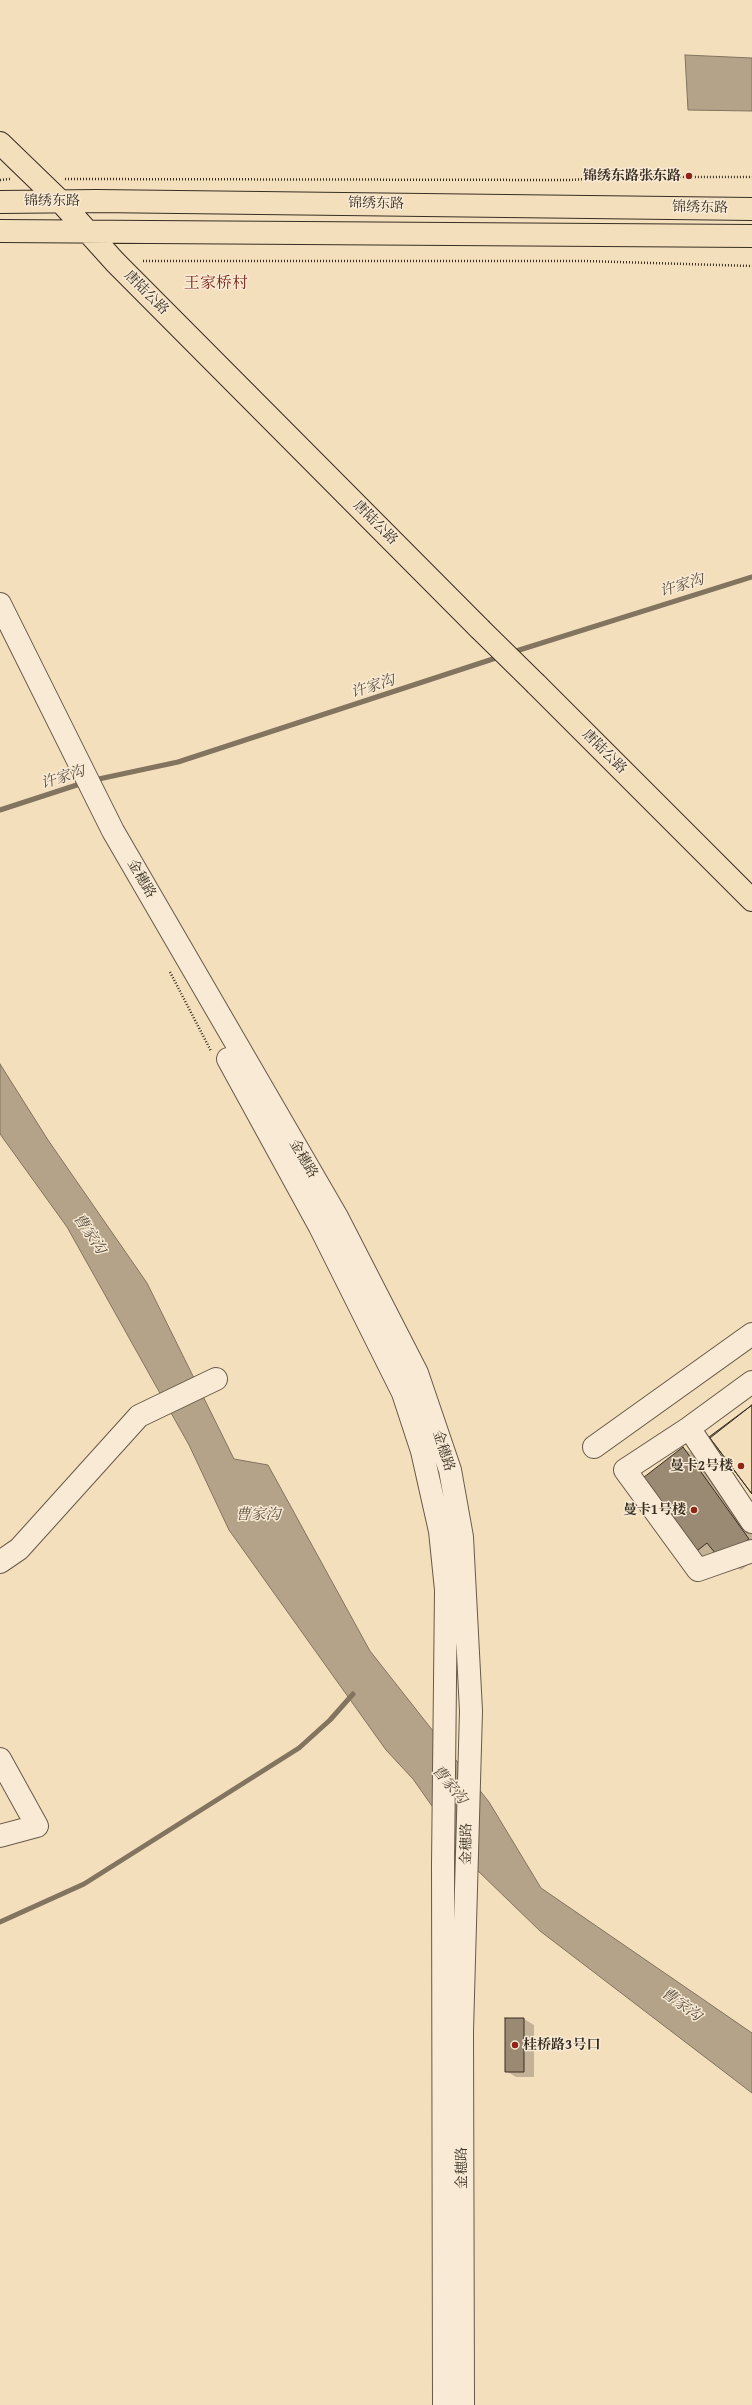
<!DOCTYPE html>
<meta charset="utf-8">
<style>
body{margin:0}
canvas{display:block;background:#f4dfbd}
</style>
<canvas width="752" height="2405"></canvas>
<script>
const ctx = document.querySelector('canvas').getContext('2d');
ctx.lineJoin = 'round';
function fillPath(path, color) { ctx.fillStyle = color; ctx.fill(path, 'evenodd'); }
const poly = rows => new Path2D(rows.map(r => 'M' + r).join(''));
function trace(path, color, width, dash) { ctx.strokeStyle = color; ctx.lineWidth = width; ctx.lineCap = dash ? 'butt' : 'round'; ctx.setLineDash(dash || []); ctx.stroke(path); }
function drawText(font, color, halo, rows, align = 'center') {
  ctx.font = font + ' "Gentium Book Plus","Noto Serif SC",serif'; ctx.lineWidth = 3; ctx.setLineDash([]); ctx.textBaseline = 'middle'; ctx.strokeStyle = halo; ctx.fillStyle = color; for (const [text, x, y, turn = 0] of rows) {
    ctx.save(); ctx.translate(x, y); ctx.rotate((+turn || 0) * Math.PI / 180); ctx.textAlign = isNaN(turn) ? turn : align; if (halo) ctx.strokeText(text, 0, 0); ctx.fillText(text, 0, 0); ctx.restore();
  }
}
const water = poly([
 [685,55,752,58,752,111,688,110,685,55],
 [0,1064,48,1140,147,1283,234,1459,268,1465,370,1651,489,1802,541,1888,752,2033,752,2093,540,1931,477,1870,413,1779,386,1750,229,1530,189,1445,67,1227,0,1134,0,1064]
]);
fillPath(water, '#b4a388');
trace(water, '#82745f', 1);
fillPath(poly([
 [683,1448,703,1460,752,1528,752,1562,741,1570,721,1559,714,1565,694,1553],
 [506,2019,524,2019,534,2025,534,2077,516,2077,506,2071]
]), '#0003');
trace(poly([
 [513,652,752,577],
 [94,780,178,762,499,657],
 [0,810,83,783],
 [0,1922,84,1884,299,1748,330,1720,353,1694]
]), '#82745f', 5);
const building = poly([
 [752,1405,752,1494,710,1438,752,1405],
 [752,1405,752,1494,709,1437,752,1405],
 [683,1447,749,1539,720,1559,707,1543,693,1554,639,1481,683,1447],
 [505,2018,524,2018,524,2072,505,2072,505,2018]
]);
fillPath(building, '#9a8a73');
trace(building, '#382e22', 1);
const minor = poly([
 [0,604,113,831,337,1217,417,1373,450,1470,462,1537,471,1711,462,2031,463,2405],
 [228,1059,320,1227,403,1393,422,1451,440,1531,446,1590,443,1864,444,2405],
 [752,1382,689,1428,625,1470,698,1570,752,1551],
 [689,1428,752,1522],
 [594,1447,752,1334],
 [0,1562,19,1549,139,1416,216,1379],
 [0,1759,37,1826,0,1836]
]);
const major = poly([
 [0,143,60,201,115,262,480,629],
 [0,202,97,201,752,209],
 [0,231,752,236],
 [536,684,752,900]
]);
trace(minor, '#675a49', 24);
trace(major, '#382e22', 24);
trace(poly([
 [65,179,570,180,618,177,752,177],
 [0,180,10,179],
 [143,261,585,261,752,266],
 [170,972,211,1051]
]), '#382e22', 2.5, [1, 2]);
trace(minor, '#f8ead4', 22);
trace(major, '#f4dfbd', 22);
const majorBridge = poly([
 [480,629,536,684]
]);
trace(majorBridge, '#382e22', 24, []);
trace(majorBridge, '#f4dfbd', 22);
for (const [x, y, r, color] of [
 [689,176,4,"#8f2418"],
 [741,1466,4,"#8f2418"],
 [694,1510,4,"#8f2418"],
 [515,2045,4,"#8f2418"]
]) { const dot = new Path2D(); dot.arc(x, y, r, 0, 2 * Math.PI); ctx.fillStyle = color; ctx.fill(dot); trace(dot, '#f8ead4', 1.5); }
drawText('bold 14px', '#382e22', '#f8ead4', [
 ["锦绣东路张东路",681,176],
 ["曼卡2号楼",733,1466],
 ["曼卡1号楼",686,1510],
 ["桂桥路3号口",523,2045,"left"]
], 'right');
drawText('14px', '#382e22', '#f8ead4', [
 ["锦绣东路",52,201],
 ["锦绣东路",376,204,1],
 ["锦绣东路",700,208,1],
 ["唐陆公路",146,293,45],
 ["唐陆公路",375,523,45],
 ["唐陆公路",604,752,45],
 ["金穗路",141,879,60],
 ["金穗路",303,1159,60],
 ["金穗路",443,1451,72],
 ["金穗路",467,1844,-89],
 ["金穗路",462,2168,-90]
]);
drawText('italic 15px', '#5d5141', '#f8ead4', [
 ["许家沟",682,586,-17],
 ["许家沟",373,687,-18],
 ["许家沟",63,778,-18],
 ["曹家沟",89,1234,56],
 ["曹家沟",258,1515],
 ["曹家沟",449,1785,50],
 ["曹家沟",681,2005,36]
]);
drawText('16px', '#7a1f14', '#f8ead4', [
 ["王家桥村",216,284]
]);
</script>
